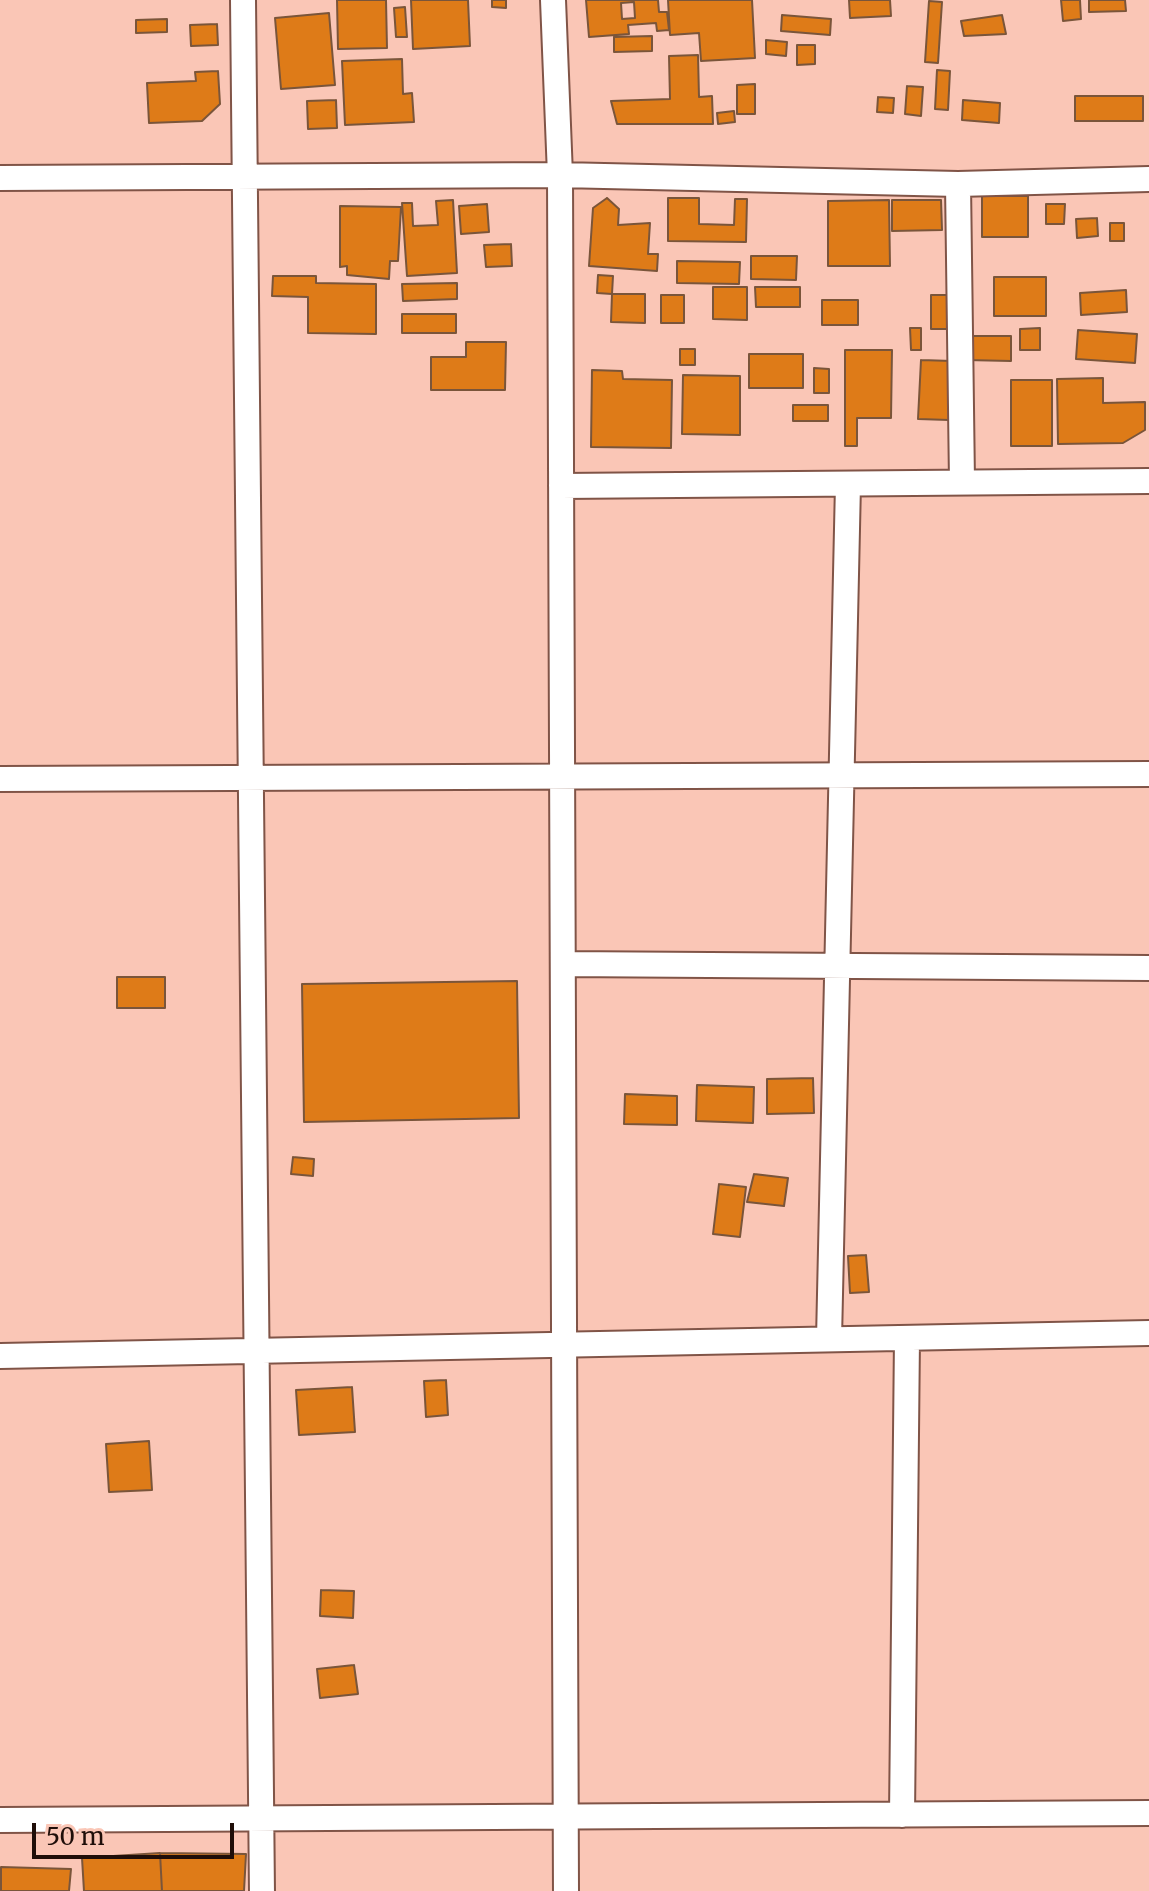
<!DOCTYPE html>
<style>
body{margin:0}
#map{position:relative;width:1149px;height:1891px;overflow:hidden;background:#fac6b6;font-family:Merriweather,serif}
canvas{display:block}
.scale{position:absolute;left:32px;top:1823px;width:202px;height:36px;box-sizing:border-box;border:4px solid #1f0e09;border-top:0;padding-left:10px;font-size:24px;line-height:28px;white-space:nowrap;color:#1f0e09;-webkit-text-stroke:6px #fac6b6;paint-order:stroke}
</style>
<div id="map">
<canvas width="1149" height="1891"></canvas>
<div class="scale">50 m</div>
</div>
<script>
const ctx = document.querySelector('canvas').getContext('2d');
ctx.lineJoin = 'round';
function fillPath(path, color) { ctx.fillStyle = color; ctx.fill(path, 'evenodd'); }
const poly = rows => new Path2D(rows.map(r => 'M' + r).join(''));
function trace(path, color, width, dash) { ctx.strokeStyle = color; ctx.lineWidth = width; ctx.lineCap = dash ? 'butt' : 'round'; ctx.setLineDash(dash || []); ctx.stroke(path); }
const building = poly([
 [337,0,386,0,387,48,338,49,337,0],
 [411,0,468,0,470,46,413,49,411,0],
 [492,0,506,0,506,8,492,7,492,0],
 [586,0,658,0,659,12,667,12,669,30,657,31,656,23,628,25,629,34,589,37,586,0],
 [668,0,752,0,755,58,701,61,699,33,670,35,668,0],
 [849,0,890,0,891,16,850,18,849,0],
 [1061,0,1080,0,1081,19,1063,21,1061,0],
 [1089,0,1125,0,1126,11,1089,12,1089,0],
 [929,1,942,2,938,63,925,62,929,1],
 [634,2,635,18,622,19,621,3,634,2],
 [405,7,407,37,396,37,394,8,405,7],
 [329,13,335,85,281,89,275,18,329,13],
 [782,15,831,19,830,35,781,31,782,15],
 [1002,15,1006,34,964,36,961,21,1002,15],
 [167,19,167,32,136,33,136,20,167,19],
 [217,24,218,45,191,46,190,25,217,24],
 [652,36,652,51,614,52,614,37,652,36],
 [766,40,787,42,786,56,766,54,766,40],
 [797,45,815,45,815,64,797,65,797,45],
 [698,55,699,97,712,96,713,124,617,124,611,101,670,99,669,56,698,55],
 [402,59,403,94,412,93,414,122,345,125,342,61,402,59],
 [937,70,950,71,948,110,935,109,937,70],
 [218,71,220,104,202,121,149,123,147,83,196,81,195,72,218,71],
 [755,84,755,114,737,114,737,85,755,84],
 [907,86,923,87,921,116,905,114,907,86],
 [1075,96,1143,96,1143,121,1075,121,1075,96],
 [878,97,894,98,893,113,877,112,878,97],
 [336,100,337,128,308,129,307,101,336,100],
 [963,100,1000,103,999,123,962,120,963,100],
 [734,111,735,122,718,124,717,113,734,111],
 [982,196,1028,196,1028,237,982,237,982,196],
 [607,198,619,209,618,225,650,223,648,254,658,254,657,271,589,266,593,208,607,198],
 [668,198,699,198,699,224,734,225,735,199,747,199,746,242,668,241,668,198],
 [453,200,457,273,407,276,402,203,412,203,413,226,438,225,436,201,453,200],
 [889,200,890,266,828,266,828,201,889,200],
 [892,200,941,200,942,230,892,231,892,200],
 [487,204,489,232,461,234,459,206,487,204],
 [1046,204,1065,204,1064,224,1046,224,1046,204],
 [340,206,401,207,398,261,390,261,389,279,347,275,347,266,340,267,340,206],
 [1097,218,1098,236,1077,238,1076,219,1097,218],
 [1110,223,1124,223,1124,241,1110,241,1110,223],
 [511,244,512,266,486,267,484,245,511,244],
 [751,256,797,256,796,280,751,279,751,256],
 [677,261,740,262,739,284,677,283,677,261],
 [598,275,613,276,612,294,597,293,598,275],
 [273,276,316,276,316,283,376,284,376,334,308,333,308,297,272,296,273,276],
 [994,277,1046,277,1046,316,994,316,994,277],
 [457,283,457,299,403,301,402,284,457,283],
 [713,287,747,287,747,320,713,319,713,287],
 [755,287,800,287,800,307,756,307,755,287],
 [1126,290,1127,312,1081,315,1080,293,1126,290],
 [612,294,645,294,645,323,611,322,612,294],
 [661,295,684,295,684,323,661,323,661,295],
 [931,295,950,295,951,329,931,329,931,295],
 [822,300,858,300,858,325,822,325,822,300],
 [402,314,456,314,456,333,402,333,402,314],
 [910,328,921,328,921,350,911,350,910,328],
 [1040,328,1040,350,1020,350,1020,329,1040,328],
 [1078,330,1137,334,1135,363,1076,359,1078,330],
 [965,336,1011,336,1011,361,966,360,965,336],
 [466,342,506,342,505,390,431,390,431,357,466,357,466,342],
 [680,349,695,349,695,365,680,365,680,349],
 [845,350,892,350,891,418,857,418,857,446,845,446,845,350],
 [749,354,803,354,803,388,749,388,749,354],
 [921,360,952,361,949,420,918,419,921,360],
 [814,368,829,369,829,393,814,393,814,368],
 [592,370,622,371,623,379,672,380,671,448,591,447,592,370],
 [683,375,740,376,740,435,682,434,683,375],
 [1103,378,1103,403,1145,402,1145,430,1123,443,1058,444,1057,379,1103,378],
 [1011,380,1052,380,1052,446,1011,446,1011,380],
 [793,405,828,405,828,421,793,421,793,405],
 [117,977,165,977,165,1008,117,1008,117,977],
 [517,981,519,1118,304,1122,302,984,517,981],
 [813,1078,814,1113,767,1114,767,1079,813,1078],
 [697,1085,754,1087,753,1123,696,1121,697,1085],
 [625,1094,677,1096,677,1125,624,1124,625,1094],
 [293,1157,314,1159,313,1176,291,1174,293,1157],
 [754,1174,788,1178,784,1206,747,1202,754,1174],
 [719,1184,746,1187,740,1237,713,1234,719,1184],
 [866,1255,869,1292,850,1293,848,1256,866,1255],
 [446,1380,448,1415,426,1417,424,1381,446,1380],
 [352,1387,355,1432,299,1435,296,1390,352,1387],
 [149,1441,152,1490,109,1492,106,1444,149,1441],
 [321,1590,354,1591,353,1618,320,1616,321,1590],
 [354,1665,358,1694,320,1698,317,1669,354,1665],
 [160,1853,246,1854,244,1891,162,1891,160,1853],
 [160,1853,162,1891,84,1891,82,1858,160,1853],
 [1,1867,71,1869,69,1891,1,1891,1,1867]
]);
fillPath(building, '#de7b18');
trace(building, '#7a553a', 2);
const minor = poly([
 [243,0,262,1891],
 [553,0,560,175,566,1891],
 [0,178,560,175,958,184,1149,179],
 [958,184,962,482],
 [561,486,1149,481],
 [0,779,1149,774],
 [563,964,1149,968],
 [829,1339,848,484],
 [0,1356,1149,1333],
 [902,1815,907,1338],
 [0,1820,1149,1813]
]);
trace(minor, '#805447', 28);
trace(minor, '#fff', 24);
</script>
